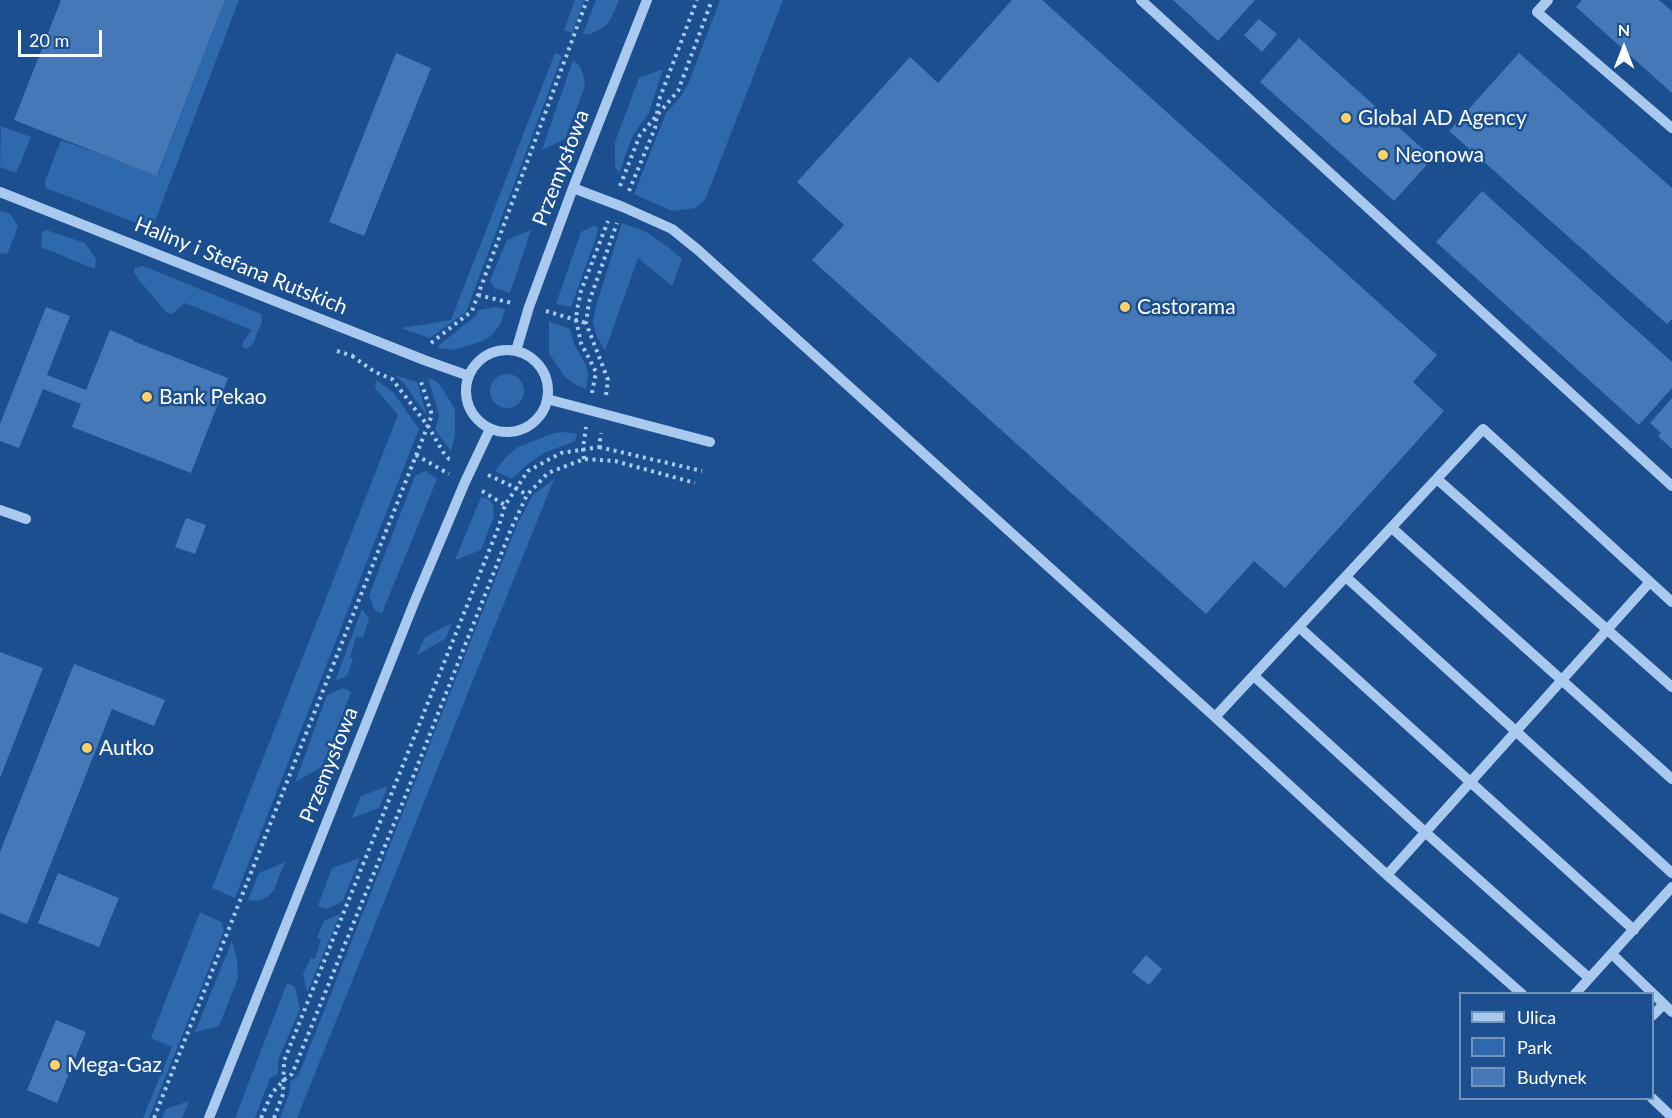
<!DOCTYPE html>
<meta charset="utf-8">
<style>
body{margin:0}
#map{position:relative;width:1672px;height:1118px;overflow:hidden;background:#1b4f8f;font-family:Lato,sans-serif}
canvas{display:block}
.legend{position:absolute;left:1459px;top:992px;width:195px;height:108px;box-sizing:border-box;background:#1b4f8f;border:2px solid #7695bc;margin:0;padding:8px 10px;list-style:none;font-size:18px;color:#fff}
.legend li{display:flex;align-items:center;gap:12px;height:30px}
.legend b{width:30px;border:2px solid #7695bc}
.north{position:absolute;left:1594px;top:18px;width:60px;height:60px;-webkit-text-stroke:4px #1b4f8f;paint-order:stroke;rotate:0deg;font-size:16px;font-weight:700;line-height:24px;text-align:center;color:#fff}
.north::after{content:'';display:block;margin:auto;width:21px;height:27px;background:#fff;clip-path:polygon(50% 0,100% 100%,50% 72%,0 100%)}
.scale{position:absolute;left:18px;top:30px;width:84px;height:27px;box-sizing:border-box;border:3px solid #fff;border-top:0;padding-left:8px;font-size:18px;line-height:21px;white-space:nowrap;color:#fff;-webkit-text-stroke:4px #1b4f8f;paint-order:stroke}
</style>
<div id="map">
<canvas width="1672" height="1118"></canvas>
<ul class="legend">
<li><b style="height:8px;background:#a9c9ee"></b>Ulica</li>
<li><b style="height:16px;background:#2e69ad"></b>Park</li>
<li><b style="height:16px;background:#4478b7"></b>Budynek</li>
</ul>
<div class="north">N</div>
<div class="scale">20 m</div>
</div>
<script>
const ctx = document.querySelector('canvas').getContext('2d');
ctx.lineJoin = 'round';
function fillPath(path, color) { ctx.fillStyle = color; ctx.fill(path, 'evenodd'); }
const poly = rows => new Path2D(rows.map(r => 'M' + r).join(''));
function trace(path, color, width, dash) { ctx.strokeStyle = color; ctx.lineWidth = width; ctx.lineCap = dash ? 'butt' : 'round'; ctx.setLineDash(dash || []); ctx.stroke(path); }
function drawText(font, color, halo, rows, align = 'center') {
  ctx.font = font + ' Lato,sans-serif'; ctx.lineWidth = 5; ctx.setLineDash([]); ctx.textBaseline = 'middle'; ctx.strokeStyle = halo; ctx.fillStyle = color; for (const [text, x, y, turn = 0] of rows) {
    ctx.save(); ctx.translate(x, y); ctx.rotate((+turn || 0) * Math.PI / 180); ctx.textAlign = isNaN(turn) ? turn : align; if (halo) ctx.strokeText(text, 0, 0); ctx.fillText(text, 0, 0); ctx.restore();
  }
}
fillPath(poly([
 [225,0,239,0,152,229,46,188,45,181,61,140,158,175],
 [575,0,584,0,572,33,564,30],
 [596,0,619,0,612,17,606,26,590,34,583,34],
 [720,0,783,0,705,200,696,208,672,211,634,194,666,113,681,96,689,82],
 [555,53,562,56,466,312,430,338,401,328,451,320],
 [573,60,579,65,583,73,585,86,565,139,542,150],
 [663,69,649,113,633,135,619,173,615,167,615,142,639,78],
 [1,126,31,137,16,173,0,167],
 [0,210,10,214,18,226,8,253,0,254],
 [622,223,646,232,667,246,682,259,672,286,638,258,605,351,597,337,593,322,596,306],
 [595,225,598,228,597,235,571,307,556,304,581,232],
 [46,230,85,243,96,259,95,269,41,247,42,232],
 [531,230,510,293,495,288,490,281,507,240],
 [143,266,261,314,262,321,253,344,247,349,243,348,243,342,252,330,185,303,172,314,167,313,138,279,134,272,135,268],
 [495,307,505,309,501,323,493,334,485,340,455,350,438,348,440,344,477,315,478,310],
 [549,321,570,329,574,344,586,365,588,374,586,389,576,385,564,376,549,353],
 '490 391a17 17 0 1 1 34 0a17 17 0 1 1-34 0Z',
 [394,375,417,382,427,416,403,382],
 [428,378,436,381,443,389,455,410,455,436,451,451,435,430,439,415],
 [376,380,393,392,419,429,235,898,212,888,398,415,375,388],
 [563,432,577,434,575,441,544,453,529,463,512,479,495,471,507,456,518,447,554,433],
 [425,471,437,479,382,613,375,611,369,595,415,476],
 [554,479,297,1118,280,1118,290,1092,290,1082,299,1074,518,522,533,495],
 [481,497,489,499,493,505,494,516,481,550,455,560],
 [362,609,369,619,363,637,356,637,350,657,353,659,347,676,335,681],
 [452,623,445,639,417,655,425,637],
 [343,688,351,692,322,767,295,782,327,695],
 [388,786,379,808,352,818,361,796],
 [360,858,343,901,327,909,318,906,332,868],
 [285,862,274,890,267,897,257,901,248,900,259,873],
 [200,912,221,922,224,931,149,1118,143,1118,172,1047,151,1038],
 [340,914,307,993,303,973,311,958,315,959,321,939,317,938,324,921],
 [232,941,237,959,238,978,219,1026,195,1032],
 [287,983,295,987,300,1009,278,1060,278,1074,270,1078,255,1118,235,1118],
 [189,1101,182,1118,162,1118,166,1109]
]), '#2e69ad');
fillPath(poly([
 [61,0,225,0,157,176,14,120],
 [1012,0,1042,0,1437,355,1413,382,1444,411,1285,588,1254,561,1206,614,812,260,844,225,797,182,910,57,938,83],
 [1173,0,1255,0,1218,41],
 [1582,0,1659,0,1672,11,1672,93,1576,7],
 [1259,19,1277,34,1262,52,1244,35],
 [1299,38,1433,158,1394,201,1260,82],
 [396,53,431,68,364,236,329,222],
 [1519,53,1672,188,1672,319,1667,324,1449,131],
 [1482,191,1672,362,1672,388,1639,425,1436,242],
 [46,307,70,316,47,375,86,390,110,330,134,340,133,341,228,378,191,473,72,427,81,404,43,389,19,448,0,441,0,424],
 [1672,398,1672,449,1658,436,1661,433,1650,423],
 [186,518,206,525,195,554,175,547],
 [0,652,43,668,0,778],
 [74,664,165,700,154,726,112,709,27,924,0,913,0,852],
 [58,873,119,898,99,947,38,923],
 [1146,955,1162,969,1149,985,1132,972],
 [56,1020,86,1032,57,1103,27,1090]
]), '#4478b7');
trace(poly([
 [620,186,640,135,678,91,712,0],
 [629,191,655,128,659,100,697,0],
 [478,295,512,303],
 [546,311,586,323],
 [431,343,472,311,587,0],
 [337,351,353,356],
 [352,356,375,372,392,379,428,426,443,452,449,459,453,460],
 [592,393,596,372,581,343,576,320,577,310,581,291,608,221],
 [606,395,608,380,586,323,589,302,617,223],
 [599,447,702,471],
 [416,455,449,474],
 [584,459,583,449,586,427],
 [488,475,516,488,527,495],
 [482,491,505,505],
 [154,1118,432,415,420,379],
 [261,1118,272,1093,284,1080,292,1074,409,787,511,529,527,495,548,473,584,459,615,461,695,483],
 [274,1118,283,1094,284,1061,499,526,505,505,528,471,561,453,599,447,601,433]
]), '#a9c9ee', 4, [3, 4.5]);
trace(poly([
 [1141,0,1672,486],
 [1548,0,1537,12,1672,128],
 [573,188,623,207,672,229,698,250,1215,717,1483,429,1672,602],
 [0,192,424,360,469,376],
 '466 391a41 41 0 1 1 82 0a41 41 0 1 1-82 0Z',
 [516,351,529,307,573,188,647,0],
 [547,399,710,442],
 [1437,479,1672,687],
 [0,510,26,519],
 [1392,528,1672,779],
 [1346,577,1672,873],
 [1299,627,1634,930],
 [1254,676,1425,832,1589,978],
 [1215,717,1387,875,1522,994],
 [1387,875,1649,583],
 [1612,954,1672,1012],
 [1575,994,1672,887],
 [1652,1016,1664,1004],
 [1652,1098,1672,1117],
 [209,1118,414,603,465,482,490,429]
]), '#a9c9ee', 10);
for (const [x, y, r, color] of [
 [1346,118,6,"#ffd166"],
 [1383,155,6,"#ffd166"],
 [1125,307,6,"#ffd166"],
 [147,397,6,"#ffd166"],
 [87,748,6,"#ffd166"],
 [55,1065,6,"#ffd166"]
]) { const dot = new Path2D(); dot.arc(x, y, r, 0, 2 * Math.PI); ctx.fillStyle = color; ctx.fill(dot); trace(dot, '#1b4f8f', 2); }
drawText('21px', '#fff', '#1b4f8f', [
 ["Global AD Agency",1358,118],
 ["Neonowa",1395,155],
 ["Castorama",1137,307],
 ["Bank Pekao",159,397],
 ["Autko",99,748],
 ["Mega-Gaz",67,1065]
], 'left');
drawText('21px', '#fff', '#1b4f8f', [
 ["Przemysłowa",561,168,-69],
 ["Haliny i Stefana Rutskich",241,266,22],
 ["Przemysłowa",329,765,-68]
]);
</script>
